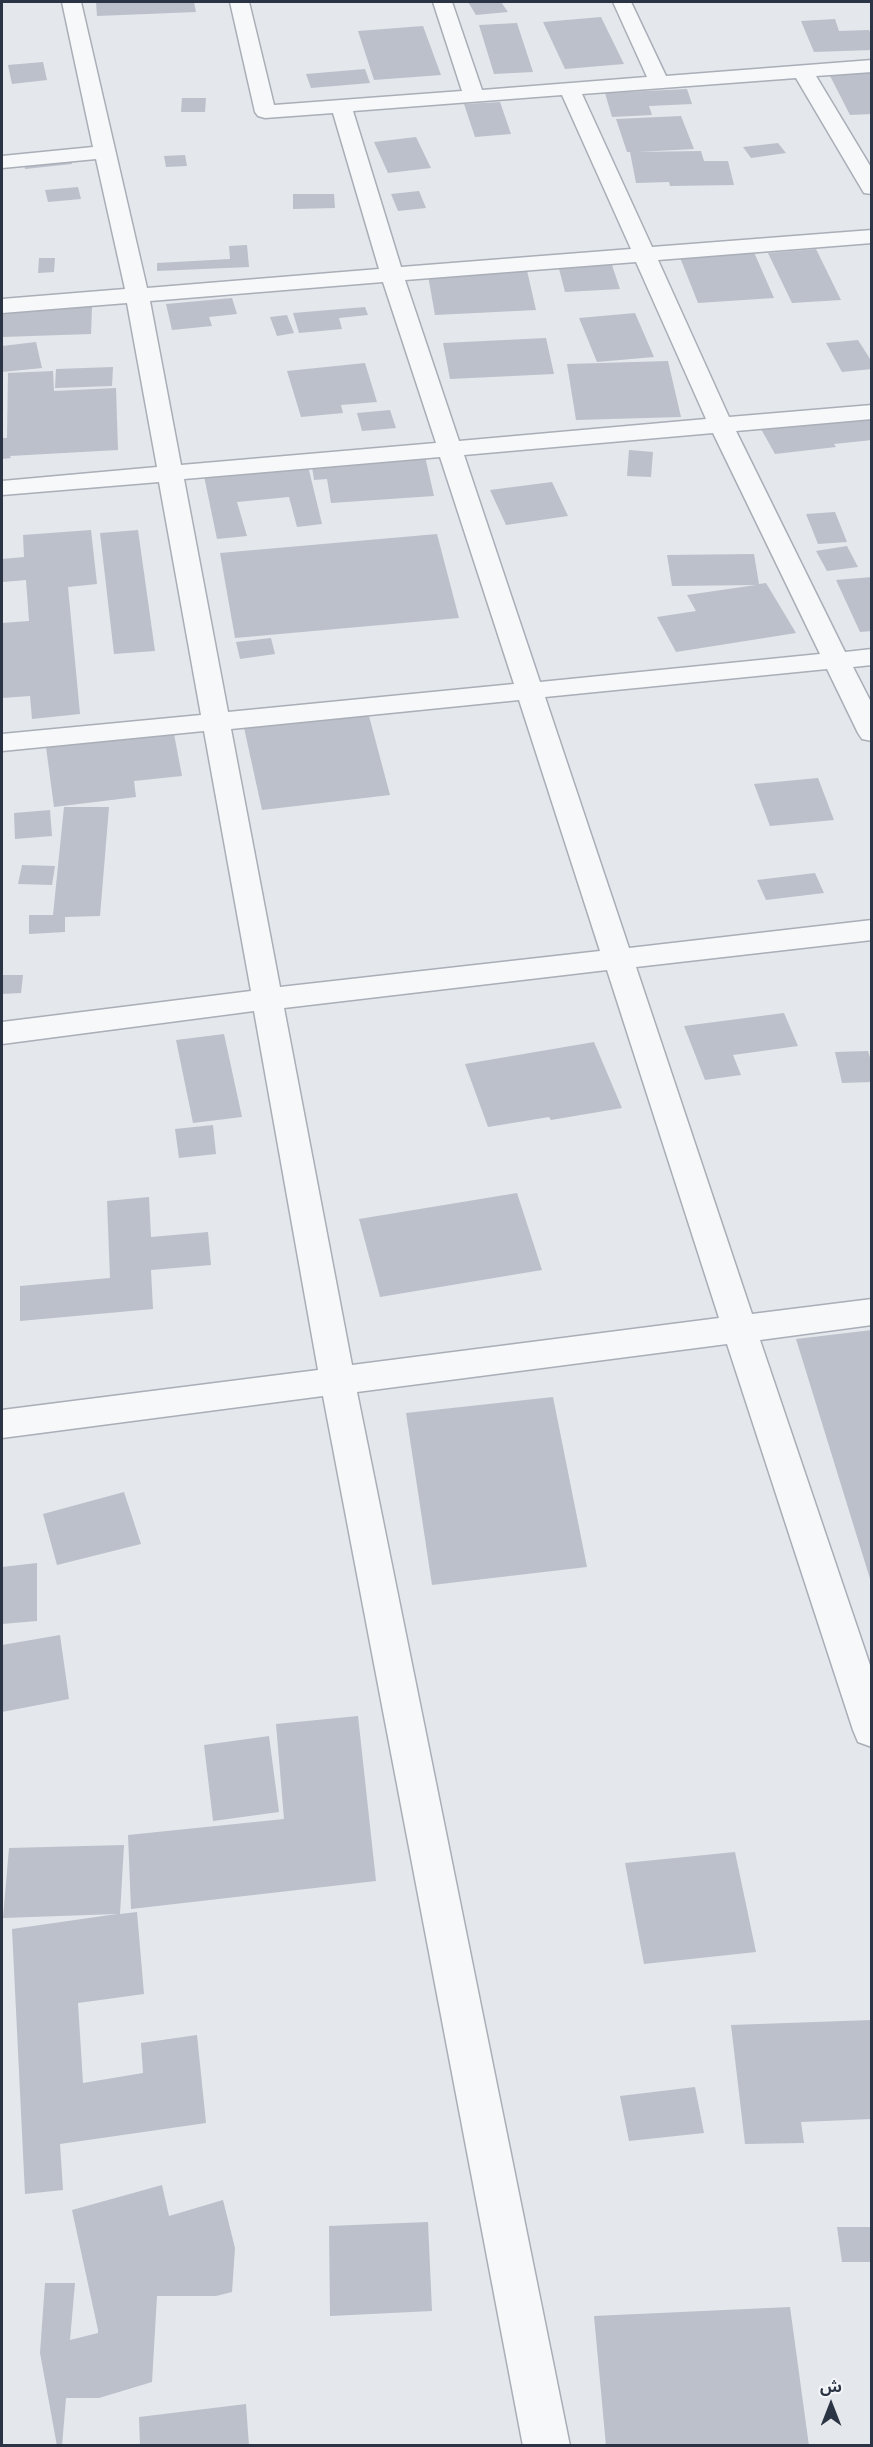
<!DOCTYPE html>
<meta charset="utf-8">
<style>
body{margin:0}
#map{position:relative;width:873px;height:2447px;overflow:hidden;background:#e4e7ec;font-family:"Roboto Condensed","Noto Sans Arabic",sans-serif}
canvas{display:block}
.frame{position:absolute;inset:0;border:3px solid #2b3445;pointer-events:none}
.north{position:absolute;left:801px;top:2375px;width:60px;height:60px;-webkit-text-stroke:4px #f4f6f9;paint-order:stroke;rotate:0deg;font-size:16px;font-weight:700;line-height:24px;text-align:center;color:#2b3445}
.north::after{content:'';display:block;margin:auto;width:21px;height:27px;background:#2b3445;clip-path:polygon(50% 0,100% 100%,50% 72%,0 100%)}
</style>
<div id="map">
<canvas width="873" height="2447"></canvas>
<div class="frame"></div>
<div class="north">ش</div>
</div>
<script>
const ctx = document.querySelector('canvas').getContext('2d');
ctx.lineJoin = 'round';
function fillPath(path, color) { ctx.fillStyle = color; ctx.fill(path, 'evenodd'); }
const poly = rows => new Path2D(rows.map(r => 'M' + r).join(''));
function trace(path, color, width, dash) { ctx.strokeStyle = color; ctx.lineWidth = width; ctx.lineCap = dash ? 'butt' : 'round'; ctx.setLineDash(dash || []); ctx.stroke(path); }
fillPath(poly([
 [96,2,194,2,196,12,97,16],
 [468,2,501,2,508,12,476,15],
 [601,17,624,64,565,69,543,22],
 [835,19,839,31,869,30,872,36,872,50,814,52,801,21],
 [517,23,533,72,494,74,479,25],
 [423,26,441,75,374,80,358,31],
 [43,62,47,80,12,84,8,65],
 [872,67,872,114,850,115,827,70],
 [365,69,370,83,311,88,306,74],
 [687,89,692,104,649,106,652,115,612,117,605,93],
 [182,98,206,98,205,112,181,112],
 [500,102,511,134,475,137,464,104],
 [681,116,694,149,637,152,701,151,704,161,728,161,734,185,670,186,669,182,636,183,630,152,627,152,616,119],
 [416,137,431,168,388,173,374,142],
 [778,143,786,153,751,158,743,147],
 [68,149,72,164,25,169,21,154],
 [185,155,187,166,166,167,164,156],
 [78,187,81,199,48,202,45,190],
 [419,191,426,208,398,211,391,194],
 [293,194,334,194,335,208,293,209],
 [247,245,249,267,157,271,157,263,230,259,229,246],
 [816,249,841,300,792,303,768,253],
 [753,250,774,298,698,303,679,255],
 [39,258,55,258,54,272,38,273],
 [611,262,620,289,565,292,558,265],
 [526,266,536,310,435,315,427,270],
 [232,298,237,314,209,317,212,326,172,330,166,304],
 [92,307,91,334,2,337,2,310],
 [365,307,368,315,339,318,342,329,299,333,293,313],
 [635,313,654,357,597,362,579,318],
 [287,315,294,333,277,336,270,317],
 [546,338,554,374,450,379,443,343],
 [858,340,872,362,872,369,842,372,826,343],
 [36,342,42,368,2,372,2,346],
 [668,361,681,417,576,420,567,364],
 [365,363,377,402,341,405,343,413,301,417,287,371],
 [113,367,112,386,55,388,56,369],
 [53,371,54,391,116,388,118,450,10,456,11,458,2,459,2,438,7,438,8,373],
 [390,410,396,428,362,431,357,413],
 [872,417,872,440,834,444,836,447,775,454,761,429],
 [629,450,653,452,651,477,627,476],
 [424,452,434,496,331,503,327,479,314,480,311,460],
 [308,466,322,524,297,527,289,497,237,502,247,536,217,539,204,476],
 [552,482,568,516,506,525,490,490],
 [835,512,847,542,818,544,806,514],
 [91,530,97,584,68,587,80,714,32,719,30,696,2,698,2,623,29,621,26,580,3,582,2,559,24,557,23,535],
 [138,530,155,651,114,654,100,533],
 [437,534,459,618,235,638,220,553],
 [847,546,858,567,827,571,816,551],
 [754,554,759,584,766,583,796,633,676,652,657,617,696,611,687,595,756,585,672,586,667,555],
 [872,577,872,631,860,632,836,580],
 [271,638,275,654,240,659,236,642],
 [365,701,390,795,262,810,241,714],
 [171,718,182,776,134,781,136,797,54,807,44,732],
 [818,778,834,820,770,826,754,784],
 [64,807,109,807,100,916,65,917,65,932,29,934,29,915,53,915],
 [50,810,52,836,15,839,14,813],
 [22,865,55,866,52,885,18,884],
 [815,873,824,893,766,900,757,880],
 [2,975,23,975,21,993,2,994],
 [784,1013,798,1046,733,1055,741,1075,705,1080,684,1026],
 [224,1034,242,1117,193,1123,176,1040],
 [594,1042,622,1108,551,1120,549,1117,488,1127,465,1064],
 [868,1051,872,1064,872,1082,842,1083,835,1052],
 [213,1125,216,1154,179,1158,175,1129],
 [517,1193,542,1270,380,1297,359,1219],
 [149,1197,151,1237,208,1232,211,1265,151,1270,153,1309,20,1321,20,1286,110,1278,107,1201],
 [872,1330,872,1581,871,1582,796,1339],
 [553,1397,587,1567,432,1585,406,1413],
 [124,1492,141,1544,57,1565,43,1514],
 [37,1563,37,1621,2,1624,2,1567],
 [60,1635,69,1699,2,1712,2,1645],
 [358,1716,376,1881,131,1909,128,1835,284,1819,276,1724],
 [269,1736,279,1812,213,1821,204,1745],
 [124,1845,120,1914,137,1912,144,1994,78,2003,83,2083,143,2073,141,2043,197,2035,206,2123,60,2144,63,2190,25,2194,12,1929,117,1914,3,1918,9,1848],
 [735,1852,756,1952,644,1964,625,1863],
 [872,2020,872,2119,801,2122,804,2143,745,2144,731,2025],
 [695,2087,704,2133,629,2141,620,2096],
 [162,2185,169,2216,223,2200,235,2248,232,2292,216,2296,157,2296,152,2382,99,2398,66,2398,62,2446,57,2446,40,2353,45,2283,75,2283,70,2340,98,2333,98,2330,72,2210],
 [428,2222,432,2311,330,2316,329,2226],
 [837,2227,872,2227,872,2262,842,2262],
 [790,2307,809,2446,606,2446,594,2316],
 [246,2404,249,2446,140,2446,139,2417]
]), '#bbc0ca');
const minor = poly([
 [62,2,81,2,147,288,379,269,333,113,265,118,258,116,255,112,230,2,249,2,274,105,462,91,433,2,452,2,482,90,647,77,613,2,631,2,666,76,872,60,872,72,816,76,872,169,872,194,864,193,861,188,796,78,582,94,652,247,872,230,872,243,658,260,729,417,872,405,872,419,736,431,845,652,872,649,872,665,853,667,872,704,872,741,862,739,858,733,827,669,545,697,629,948,872,920,872,940,636,967,752,1314,872,1299,872,1325,760,1340,872,1671,872,1747,858,1742,853,1730,727,1344,357,1392,570,2446,523,2446,323,1396,2,1438,2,1410,318,1370,254,1011,2,1044,2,1022,251,991,204,731,2,751,2,734,201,715,159,482,2,495,2,481,157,467,127,303,2,313,2,299,125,289,96,159,2,168,2,156,93,147,62,2],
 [562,95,631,249,401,267,353,111,562,95],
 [636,262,706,419,459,441,405,280,636,262],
 [383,282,436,443,181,465,150,301,383,282],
 [713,433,820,654,540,682,464,455,713,433],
 [440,457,514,684,228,712,184,479,440,457],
 [519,700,600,951,280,987,231,729,519,700],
 [607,970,719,1318,352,1365,284,1008,607,970]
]);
trace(minor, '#a9aeb7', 3);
fillPath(minor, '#f7f8fa');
</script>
